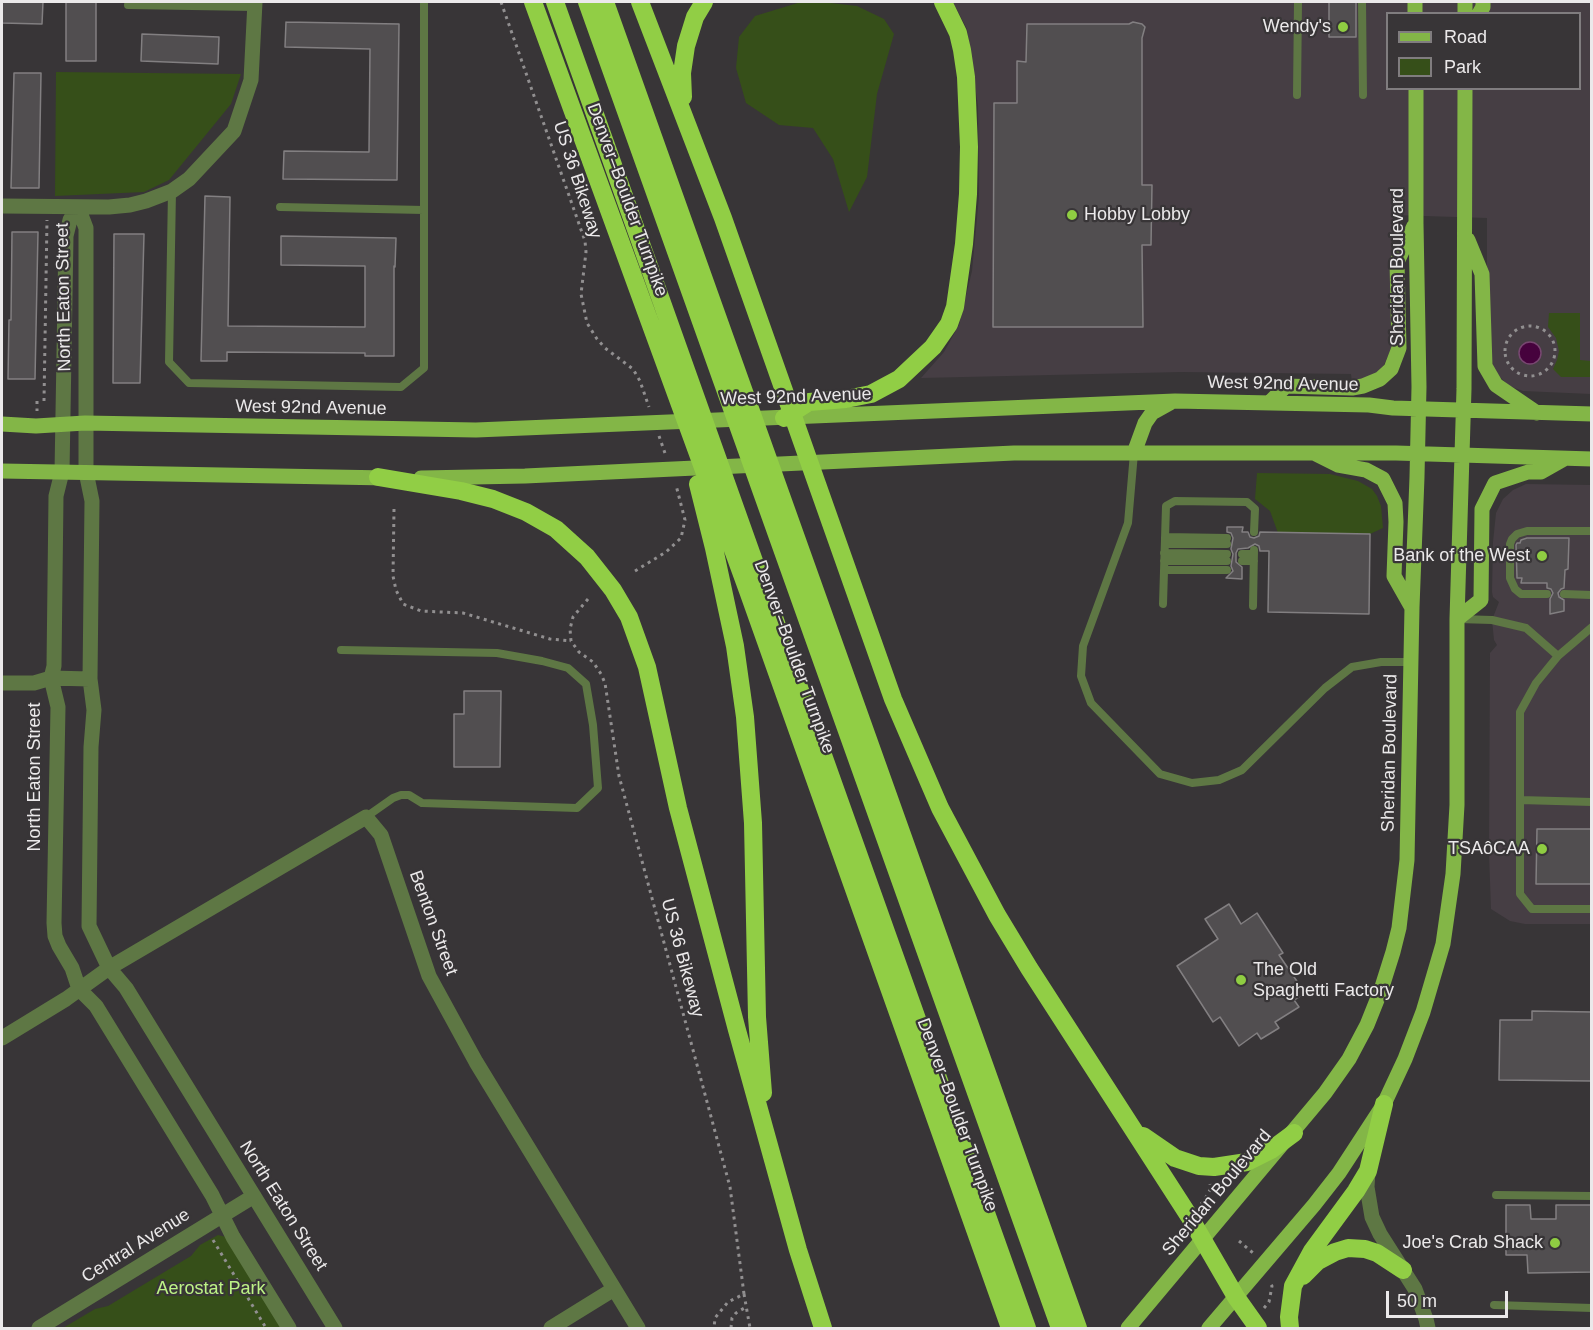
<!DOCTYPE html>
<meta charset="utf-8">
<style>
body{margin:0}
#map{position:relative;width:1593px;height:1330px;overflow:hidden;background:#383537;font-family:Helvetica,sans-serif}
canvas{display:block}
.frame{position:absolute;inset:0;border:3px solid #ebe9ea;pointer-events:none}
.legend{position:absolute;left:1386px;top:12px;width:195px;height:78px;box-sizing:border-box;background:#383537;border:2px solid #807d7f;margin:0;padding:8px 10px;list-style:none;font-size:18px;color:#ebe9ea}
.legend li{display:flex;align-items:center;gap:12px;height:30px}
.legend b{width:30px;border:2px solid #807d7f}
.scale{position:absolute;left:1386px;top:1291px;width:122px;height:27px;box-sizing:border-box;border:3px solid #ebe9ea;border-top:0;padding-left:8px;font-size:18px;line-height:21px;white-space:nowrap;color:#ebe9ea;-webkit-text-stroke:4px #383537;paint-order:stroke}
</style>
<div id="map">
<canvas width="1593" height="1330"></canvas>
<div class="frame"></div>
<ul class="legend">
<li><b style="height:8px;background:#83b647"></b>Road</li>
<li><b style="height:16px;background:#364f19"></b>Park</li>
</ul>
<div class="scale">50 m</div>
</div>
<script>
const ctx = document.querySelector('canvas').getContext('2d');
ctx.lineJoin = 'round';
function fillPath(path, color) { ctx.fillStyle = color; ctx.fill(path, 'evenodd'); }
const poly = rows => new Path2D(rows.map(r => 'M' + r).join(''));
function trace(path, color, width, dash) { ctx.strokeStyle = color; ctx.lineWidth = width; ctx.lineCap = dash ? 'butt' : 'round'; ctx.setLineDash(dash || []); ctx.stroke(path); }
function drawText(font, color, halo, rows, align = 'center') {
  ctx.font = font + ' Helvetica,sans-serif'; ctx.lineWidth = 4.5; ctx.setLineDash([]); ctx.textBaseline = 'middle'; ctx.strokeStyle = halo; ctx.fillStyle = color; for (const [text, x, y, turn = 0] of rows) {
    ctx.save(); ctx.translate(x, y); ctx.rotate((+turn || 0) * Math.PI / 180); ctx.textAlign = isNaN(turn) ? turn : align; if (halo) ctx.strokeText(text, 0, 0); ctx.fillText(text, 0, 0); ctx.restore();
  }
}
fillPath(poly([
 [953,2,1591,2,1591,394,1523,391,1509,386,1492,369,1487,321,1487,218,1393,215,1392,346,1384,365,1376,375,1352,383,1351,374,1181,372,921,378,944,352,959,325,972,271,979,196,978,106,967,29],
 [1388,14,1580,14,1580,88,1388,88],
 [1526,484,1591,485,1591,924,1525,924,1510,921,1491,909,1489,853,1490,653,1497,645,1494,640,1492,620,1499,602,1493,597,1492,592,1493,542,1496,513,1503,499,1513,490]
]), '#463e44');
fillPath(poly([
 [801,2,822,2,857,6,884,19,894,34,877,94,867,177,849,212,833,159,813,128,779,125,746,103,736,68,739,37,755,16],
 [56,72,241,74,231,104,169,180,144,192,55,196],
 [1549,313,1580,313,1580,360,1591,361,1591,377,1561,377,1553,369,1557,360,1559,351,1556,338,1548,327],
 [1257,473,1330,474,1358,481,1372,489,1377,496,1381,506,1383,528,1370,534,1278,533,1270,511,1255,499],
 [218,1235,226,1237,283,1328,63,1328,95,1309,108,1306,191,1256,200,1245]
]), '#364f19');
const water = poly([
 '1519 353a11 11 0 1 1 22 0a11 11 0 1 1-22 0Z'
]);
fillPath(water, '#46023d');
trace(water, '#784771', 1.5);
const building = poly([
 [2,2,43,2,42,24,2,23,2,2],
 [66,2,96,2,96,61,66,61,66,2],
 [1329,2,1356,2,1356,37,1329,37,1329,2],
 [286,22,399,24,397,180,283,179,284,151,369,152,370,49,285,47,286,22],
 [1133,22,1142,24,1145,27,1142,38,1142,185,1152,185,1151,245,1142,245,1143,327,993,327,994,103,1017,103,1017,61,1026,62,1027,24,1129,24,1133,22],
 [142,34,219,37,218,64,141,61,142,34],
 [14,73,41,73,39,188,11,188,14,73],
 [205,196,230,197,228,326,365,327,365,266,281,265,281,236,396,238,395,267,394,266,394,356,365,356,365,353,227,352,227,361,201,361,205,196],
 [12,232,38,232,35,379,8,379,9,320,11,320,12,232],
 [114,234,144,234,140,383,113,383,114,234],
 [1227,527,1243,527,1242,532,1248,532,1250,537,1254,538,1259,536,1260,532,1370,534,1369,614,1268,612,1269,551,1260,551,1259,546,1255,544,1248,548,1238,549,1236,553,1236,562,1242,567,1242,579,1226,578,1233,571,1231,566,1233,554,1231,549,1233,538,1231,533,1227,532,1227,527],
 [1527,538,1569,538,1568,569,1565,570,1564,588,1561,589,1558,593,1559,597,1564,600,1564,611,1550,614,1550,599,1553,593,1551,589,1547,588,1547,583,1521,583,1522,578,1517,578,1516,545,1517,543,1520,543,1521,540,1527,538],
 [464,691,501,691,500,767,454,767,454,714,464,714,464,691],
 [1537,829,1592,829,1592,884,1536,884,1537,829],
 [1229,904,1241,924,1257,913,1283,953,1279,955,1305,993,1294,1000,1299,1007,1275,1022,1279,1028,1261,1039,1257,1033,1239,1046,1220,1017,1213,1022,1177,966,1218,939,1205,919,1229,904],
 [1532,1011,1592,1012,1592,1081,1499,1080,1500,1020,1532,1020,1532,1011],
 [1506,1205,1530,1205,1531,1219,1556,1219,1556,1205,1592,1205,1592,1272,1528,1273,1527,1255,1506,1255,1506,1205]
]);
fillPath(building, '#514e50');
trace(building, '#827f81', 1.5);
trace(poly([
 [501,2,585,241,586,252,581,294,587,323,597,339,605,348,633,369,640,381,649,407],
 '1505 351a25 25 0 1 1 50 0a25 25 0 1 1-50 0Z',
 [37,401,37,411],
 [44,401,47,220],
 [659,436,666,456],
 [394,509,393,576,396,590,403,604,421,611,463,613,550,639,571,641],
 [635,571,666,552,681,538,685,520,676,485],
 [588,599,573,617,570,629,571,641,579,652,593,662,601,674,605,683,619,776,730,1187,744,1294,728,1302,715,1318,714,1328],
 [1201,1204,1204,1201,1211,1188,1210,1184],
 [213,1240,266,1328],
 [1239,1241,1253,1253],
 [744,1294,750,1328],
 [1264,1308,1269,1302,1272,1286,1270,1283],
 [731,1328,732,1318,736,1313,746,1307]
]), '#918f90', 3, [3, 4.5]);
trace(poly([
 [1362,2,1363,95],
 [128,5,255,7],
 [1297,95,1298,2],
 [172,191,169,362,189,383,401,387,424,368,424,2],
 [280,207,424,210],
 [1134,453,1128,523,1083,646,1081,676,1091,703,1160,774,1192,783,1219,780,1242,770,1325,688,1352,667,1381,662,1412,662],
 [1165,537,1227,538],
 [1165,544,1227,544],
 [1164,553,1227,554],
 [1242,554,1254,554],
 [1164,561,1227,561],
 [1242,561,1254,561],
 [1164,570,1227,570],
 [1547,594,1521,594,1515,589,1510,578,1510,544,1512,539,1517,534,1527,531,1592,531],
 [1564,594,1591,595],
 [1163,604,1166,506,1175,501,1247,502,1255,509,1254,532],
 [1253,606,1254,550],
 [1458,619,1492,620,1526,628,1558,656],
 [1592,627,1558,656,1536,683,1520,712,1520,894,1532,909,1592,909],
 [341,650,497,653,542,661,568,668,586,684,593,725,598,788,577,808,422,803,409,795,401,795,393,798,366,817],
 [1520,800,1592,802],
 [1496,1195,1592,1196],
 [1494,1305,1592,1308]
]), '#5e7744', 8);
trace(poly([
 [2,206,109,207,130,205,146,201,172,191,189,179,234,131,251,80,255,2],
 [78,207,86,228,86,472,92,501,90,679,94,710,91,747,89,926,109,968,126,988,335,1328],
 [78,207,70,220,66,236,62,472,56,496,54,666,51,678,58,707,54,923,55,936,59,946,72,968,79,989,96,1006,212,1195,233,1237,289,1328],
 [2,683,34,683,51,678,90,679],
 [2,1038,66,999,109,968,366,817,381,835,429,976,476,1062,638,1328],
 [39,1328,254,1196],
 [551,1328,614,1289]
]), '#5e7744', 15);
trace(poly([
 [1368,1171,1367,1187,1372,1217,1380,1234,1415,1289,1426,1319,1428,1328]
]), '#5e7744', 15);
trace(poly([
 [1415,2,1415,14],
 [1465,14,1465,2],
 [1479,14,1483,7,1483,2],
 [1468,240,1482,274,1485,366,1496,385,1537,413],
 [1269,403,1286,386,1352,388,1363,386,1380,379,1391,369,1399,348,1397,262,1414,226],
 [2,424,36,426,85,423,476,430,1175,401,1369,405,1393,408,1592,414],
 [1134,453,1145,423,1152,413,1170,403],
 [1316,454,1338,465,1366,470,1383,479,1395,503,1396,522,1394,576,1411,606],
 [2,471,388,478],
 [421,478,525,476,1014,453,1396,453,1592,459],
 [1457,619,1481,600,1482,509,1495,483,1528,472,1541,472,1564,459],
 [1128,1328,1325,1093,1349,1059,1367,1025,1381,990,1393,952,1399,928,1407,860,1412,607,1417,477,1419,387,1416,224,1416,88],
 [1209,1328,1314,1205,1339,1173,1384,1104,1405,1059,1423,1012,1443,944,1453,874,1457,805,1457,619,1464,389,1465,88]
]), '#83b647', 15);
trace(poly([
 [533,2,748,591,1010,1328],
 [555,2,1027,1328],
 [587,2,1060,1328],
 [605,2,1078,1328],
 [640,2,723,218,893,699,940,808,997,915,1029,968,1189,1216,1236,1297,1258,1328],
 [683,97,682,73,686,46,695,17,704,2],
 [784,418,809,402,846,399,871,394,899,379,933,347,949,324,955,307,964,244,968,194,969,147,966,77,962,50,958,33,943,2],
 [378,477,461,491,493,499,526,512,556,529,587,557,613,590,629,617,647,667,678,808,737,1030,798,1250,823,1328],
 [698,484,714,548,735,646,745,717,753,823,757,1017,763,1093],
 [1143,1136,1175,1158,1199,1166,1214,1167,1247,1162,1271,1150,1294,1133],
 [1303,1276,1318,1261,1335,1252,1348,1248,1365,1249,1377,1253,1403,1270],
 [1290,1328,1289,1317,1293,1286,1312,1251,1356,1191,1368,1171,1384,1104]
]), '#91ce45', 18);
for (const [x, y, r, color] of [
 [1343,27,6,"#8fcd42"],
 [1072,215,6,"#8fcd42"],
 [1542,556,6,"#8fcd42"],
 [1542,849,6,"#8fcd42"],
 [1241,980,6,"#8fcd42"],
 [1555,1243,6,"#8fcd42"]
]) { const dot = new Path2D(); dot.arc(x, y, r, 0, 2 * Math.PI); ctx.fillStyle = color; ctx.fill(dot); trace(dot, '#383537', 2); }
drawText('18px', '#ebe9ea', '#383537', [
 ["Wendy's",1331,27],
 ["Hobby Lobby",1084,215,"left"],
 ["Bank of the West",1530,556],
 ["TSAôCAA",1530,849],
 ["The Old",1253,970,"left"],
 ["Spaghetti Factory",1253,991,"left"],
 ["Joe's Crab Shack",1543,1243]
], 'right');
drawText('18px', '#ebe9ea', '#383537', [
 ["US 36 Bikeway",577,180,72],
 ["Denver–Boulder Turnpike",627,200,70],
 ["Sheridan Boulevard",1398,267,-90],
 ["North Eaton Street",64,297,-91],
 ["West 92nd Avenue",1283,384,1],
 ["West 92nd Avenue",796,397,-2],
 ["West 92nd Avenue",311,408,1],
 ["Denver–Boulder Turnpike",794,657,70],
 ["Sheridan Boulevard",1390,753,-89],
 ["North Eaton Street",35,777,-90],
 ["Benton Street",433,923,70],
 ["US 36 Bikeway",682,958,75],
 ["Denver–Boulder Turnpike",957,1115,70],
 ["Sheridan Boulevard",1217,1193,-50],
 ["North Eaton Street",283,1206,58],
 ["Central Avenue",136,1246,-32]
]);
drawText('18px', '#bdf386', '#383537', [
 ["Aerostat Park",211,1289]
]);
</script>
